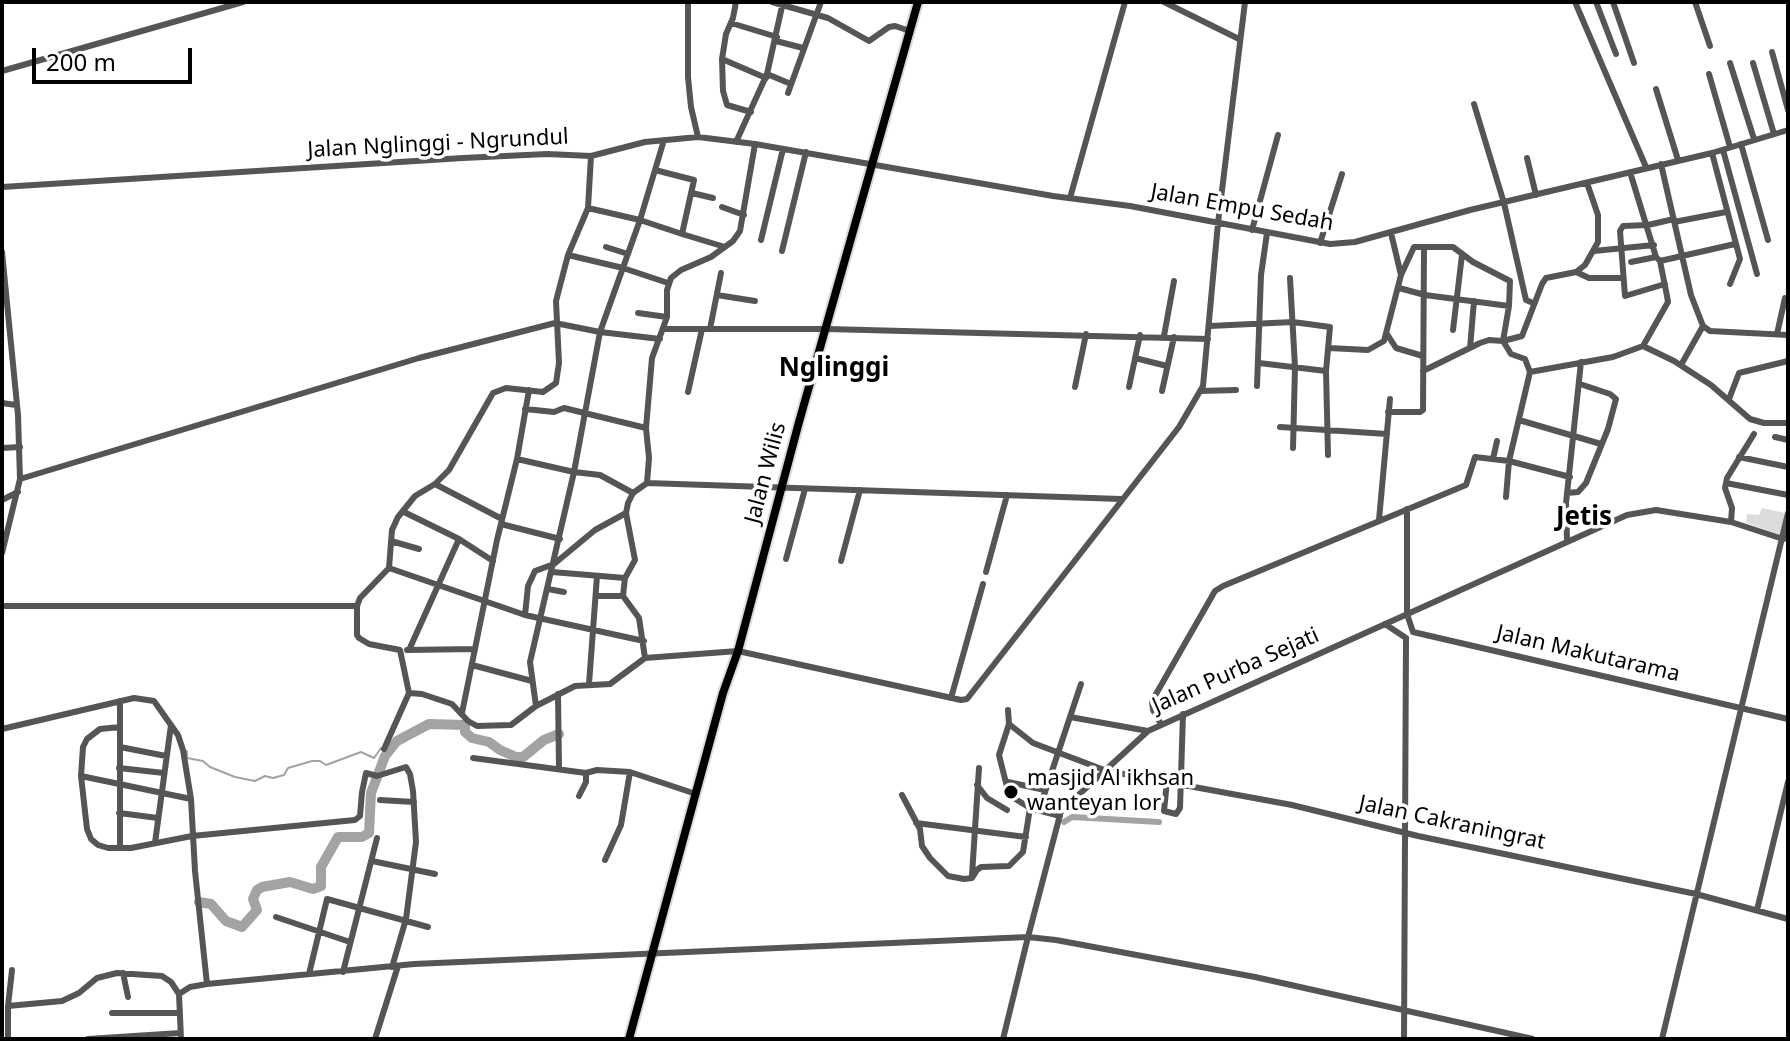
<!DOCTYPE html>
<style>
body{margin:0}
#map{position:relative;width:1790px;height:1041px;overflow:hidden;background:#fff;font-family:"Noto Sans",sans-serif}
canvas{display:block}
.frame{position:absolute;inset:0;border:4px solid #000;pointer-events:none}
.scale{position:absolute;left:32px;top:48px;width:160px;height:36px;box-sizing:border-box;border:4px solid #000;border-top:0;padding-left:10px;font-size:24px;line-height:28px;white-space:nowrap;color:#000;-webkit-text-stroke:6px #fff;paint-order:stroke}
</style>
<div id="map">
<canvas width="1790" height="1041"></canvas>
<div class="frame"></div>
<div class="scale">200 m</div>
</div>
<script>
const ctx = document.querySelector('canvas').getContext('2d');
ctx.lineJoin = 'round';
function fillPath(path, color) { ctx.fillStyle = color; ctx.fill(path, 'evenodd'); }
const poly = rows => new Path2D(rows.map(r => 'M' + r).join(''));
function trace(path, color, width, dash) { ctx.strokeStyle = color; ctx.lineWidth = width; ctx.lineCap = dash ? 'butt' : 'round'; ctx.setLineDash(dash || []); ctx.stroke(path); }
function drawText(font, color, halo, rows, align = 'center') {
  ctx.font = font + ' "Noto Sans",sans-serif'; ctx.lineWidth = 7; ctx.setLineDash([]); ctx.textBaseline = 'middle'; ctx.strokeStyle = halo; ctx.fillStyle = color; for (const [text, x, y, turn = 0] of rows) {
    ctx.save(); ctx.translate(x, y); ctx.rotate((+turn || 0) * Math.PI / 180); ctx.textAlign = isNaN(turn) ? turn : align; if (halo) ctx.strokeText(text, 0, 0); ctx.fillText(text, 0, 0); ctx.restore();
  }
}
fillPath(poly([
 [1762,508,1785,513,1781,535,1746,523,1747,514,1759,515]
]), '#dcdcdc');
trace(poly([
 [187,751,187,758,203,761,210,767,235,777,255,781,265,776,273,778,284,775,288,768,312,761,320,761,326,765,361,752,374,758,381,748]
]), '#a3a3a3', 2);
trace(poly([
 [1064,822,1072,817,1159,822]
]), '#a3a3a3', 6);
trace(poly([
 [199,902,211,904,226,921,242,927,257,910,253,899,257,890,262,887,290,882,313,889,321,886,321,867,338,837,362,837,369,833,371,793,385,756,397,741,429,724,465,725,465,732,472,738,489,742,500,750,516,757,523,757,544,740,559,734]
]), '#a3a3a3', 10);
const major = poly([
 [629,1039,723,693,738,651,799,422,918,2]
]);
trace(major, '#dbdbdb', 12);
trace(poly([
 [688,2,688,77,691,107,698,137],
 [736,2,733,18,726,34,722,59,723,91,727,105,751,112],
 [772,2,828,18,869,41,889,27,895,26,910,31],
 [1164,2,1239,39],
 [1575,2,1646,167],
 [1596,2,1616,54],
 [1613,2,1634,63],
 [1695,2,1710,46],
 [731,23,777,37],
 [776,41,803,48],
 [1772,52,1788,110],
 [722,59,766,78],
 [1730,63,1754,139],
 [1753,63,1774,134],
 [2,71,243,2],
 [767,74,791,84],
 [1709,74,1730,147],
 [1656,89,1678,160],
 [788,93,821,2],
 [1474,104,1504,203,1526,300,1533,303],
 [736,142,767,74,783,2],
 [1741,144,1768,240],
 [1723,150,1757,274],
 [1712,153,1740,259,1730,284],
 [1527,158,1536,195],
 [1661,164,1691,295,1703,326,1710,331,1788,335],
 [1630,172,1656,257,1660,261,1667,296,1668,302,1643,346],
 [2,187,463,158,547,154,591,156,645,142,698,137,755,144,1053,196,1130,206,1330,244,1355,242,1470,210,1712,153,1788,130],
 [692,193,713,198],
 [1070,198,1125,2],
 [722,207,744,215],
 [588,208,640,220,682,234,694,180,655,170],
 [1674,222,1726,212],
 [1252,230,1278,135],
 [682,234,725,247],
 [761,240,783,149],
 [1320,243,1342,174],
 [606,247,628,254],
 [782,251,806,152],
 [1594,251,1654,245],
 [2,252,18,415,20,479,2,553],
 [568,255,623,268,668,283],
 [1660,261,1735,244],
 [1631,262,1656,257],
 [1576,272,1589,278,1623,278],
 [1401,275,1414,247,1453,247,1473,262,1510,281,1509,306,1503,341,1511,354,1525,359,1530,372,1509,461,1506,497],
 [1290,278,1295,367,1293,448],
 [1665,284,1625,296,1620,231,1623,226,1648,225,1674,219],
 [1399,288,1425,295,1509,306],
 [717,295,755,301],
 [638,313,667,317],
 [1210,326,1293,322,1330,327,1326,371,1328,455],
 [664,329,827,329,1208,339],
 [710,329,721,273],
 [1453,330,1462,255],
 [1387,334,1396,348,1423,356],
 [1777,334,1785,298],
 [1164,336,1174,281],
 [1329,348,1368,350,1384,341,1401,275,1391,233],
 [1470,348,1474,301],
 [1135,358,1167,366],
 [1259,363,1326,371],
 [1681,365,1703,326],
 [1423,371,1480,343,1489,340,1503,341,1522,336,1542,284,1546,278,1576,272,1585,265,1598,242,1598,215,1587,183],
 [1530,372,1613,357,1643,346,1674,361,1711,385,1750,419,1764,423,1788,423],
 [1257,386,1261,275,1267,233],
 [1075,387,1086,334],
 [1129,387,1140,335],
 [1162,391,1174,337],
 [1201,391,1236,390],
 [688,392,702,329],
 [1729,399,1739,373,1788,361],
 [2,403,16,405],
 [525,409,554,412,564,408,646,428],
 [1388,412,1420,412,1423,410,1424,247],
 [1519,420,1601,444],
 [1280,427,1387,434],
 [1775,437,1788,440],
 [2,448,20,447],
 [1739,457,1788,467],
 [517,459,574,472,600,475,633,493],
 [1493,459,1497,441],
 [20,479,419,358,555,323,600,332,660,339],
 [647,483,1121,499],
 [1726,483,1788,495],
 [435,484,502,519],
 [1567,493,1578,492,1586,483,1608,429,1616,399,1610,394,1580,384],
 [2,500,18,492],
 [1407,509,1407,614,1413,632],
 [404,512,459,539,493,561],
 [1379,520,1390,399],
 [1731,522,1732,508,1725,488,1727,478,1754,434],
 [501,524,560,539],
 [391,541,419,549],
 [1567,541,1566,503,1581,362],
 [786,559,805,489],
 [841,561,860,490],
 [389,568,525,615,644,641],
 [552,572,625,578],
 [986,572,1007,495],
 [548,589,564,592],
 [596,596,623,596],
 [2,606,357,606],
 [525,615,528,586,535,571,554,564,595,530,626,513],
 [1385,624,1406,638],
 [1413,632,1788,719],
 [407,650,475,649],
 [409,650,459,539],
 [645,658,639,618,623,596,625,578,635,560,626,513,628,503,633,493,647,483,649,458,646,428,652,358,667,317,667,290,671,278,681,270,711,257,733,241,740,231,755,144],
 [472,665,532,681],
 [589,684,597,576],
 [409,693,422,694,452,704,468,721,477,726,511,725,536,706,575,686,610,684,645,658,738,651,961,700,967,699,1179,427,1203,386,1218,223,1245,2],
 [558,694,559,768],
 [951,698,983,584],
 [536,706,530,662,574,472,600,332,640,220,664,140],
 [1008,710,1009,724,1033,743,1107,771,1292,805,1418,836,1696,894,1788,919],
 [462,713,497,540,517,459,529,390],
 [1070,717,1148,731],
 [1009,724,999,755,1009,795,1030,808,1060,816],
 [1161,724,1153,710,1152,701,1215,591,1223,586,1466,485,1475,457,1509,461,1570,477],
 [120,727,100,729,87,739,83,747,81,776,87,829,91,839,98,845,108,848,131,848,192,836,355,820,360,816,362,792,366,773,377,776,406,767,410,774,413,791,416,842,406,919,392,967],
 [2,729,134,698,154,701,178,735,183,750,191,799,195,871,207,984],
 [120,747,166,756],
 [384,749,409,693,400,650,369,644,359,638,357,635,357,606,360,598,389,568,392,530,398,517,415,496,435,484,449,470,493,393,506,388,543,392,556,383,559,363,556,301,568,255,588,208,591,156],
 [473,758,586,773,597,770,630,772,696,794],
 [119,768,164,773],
 [81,776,191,799],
 [1167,781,1164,811,1176,814,1180,808,1183,714],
 [1008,782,1045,790],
 [977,785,987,798,1007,810],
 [902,795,920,829,922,846,930,858,948,876,964,879,972,878,977,870,981,867,1009,866,1023,852,1030,808],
 [579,796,586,782,586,773],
 [380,800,414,802],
 [1039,810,1081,684],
 [119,813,158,818],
 [916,823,1026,837],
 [155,843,171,725],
 [120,848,120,701],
 [605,860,621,825,630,772],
 [372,861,435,874],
 [972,875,979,768],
 [1757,910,1788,782],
 [276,917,350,942],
 [343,972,377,838],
 [123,973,128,997],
 [309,974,327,899,428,927],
 [8,1006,62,1001,79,993,97,978,117,973,162,976,171,982,179,994],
 [112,1013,179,1013],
 [8,1039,8,1006,12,970],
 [88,1039,180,1033],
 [181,1039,179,994,190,987,207,984,414,964,1028,937,1061,811,1148,731,1627,515,1656,510,1731,522,1783,539,1788,538],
 [375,1039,398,966],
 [1003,1039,1028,937,1056,940,1255,977,1533,1039],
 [1404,1039,1406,638],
 [1662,1039,1788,513]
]), '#555', 6);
trace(major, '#000', 8);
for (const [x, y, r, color] of [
 [1011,792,8,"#000"]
]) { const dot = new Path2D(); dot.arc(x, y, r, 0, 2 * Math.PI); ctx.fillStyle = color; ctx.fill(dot); trace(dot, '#fff', 3); }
drawText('22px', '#000', '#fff', [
 ["Jalan Nglinggi - Ngrundul",438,144,-3],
 ["Jalan Empu Sedah",1242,208,10],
 ["Jalan Wilis",766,473,-75],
 ["Jalan Makutarama",1588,654,13],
 ["Jalan Purba Sejati",1236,671,-24],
 ["Jalan Cakraningrat",1452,823,12]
]);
drawText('22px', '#000', '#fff', [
 ["masjid Al ikhsan",1027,779],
 ["wanteyan lor",1027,804]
], 'left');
drawText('bold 26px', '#000', '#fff', [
 ["Nglinggi",834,369],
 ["Jetis",1584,518]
]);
</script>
